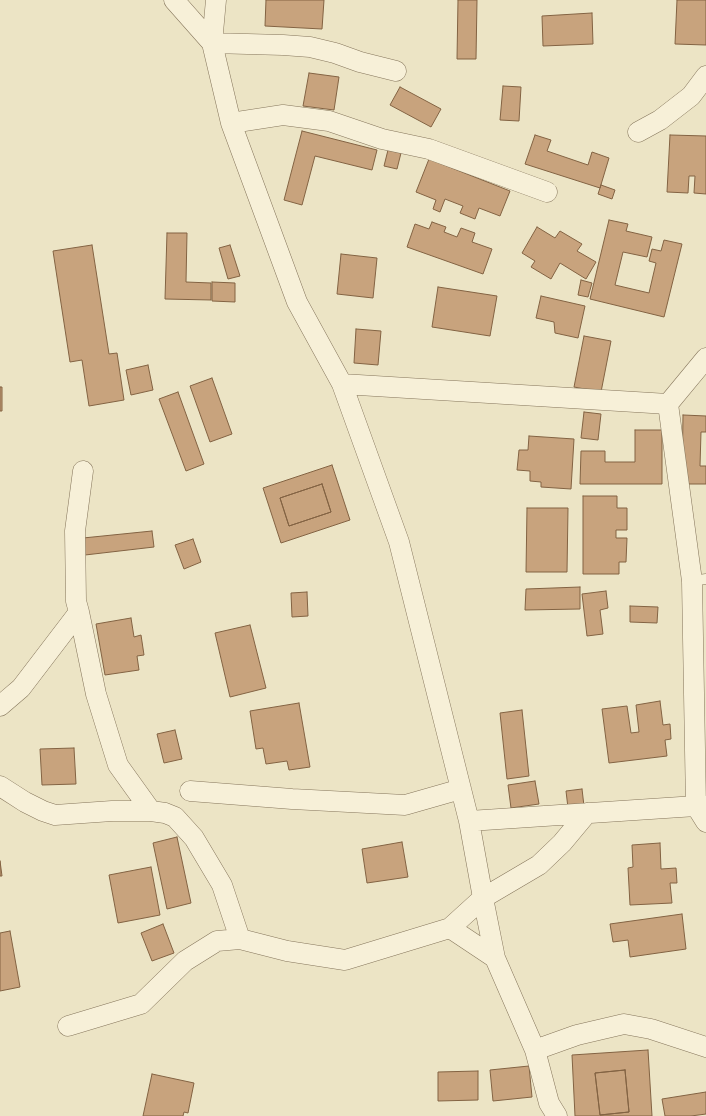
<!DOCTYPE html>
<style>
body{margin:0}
canvas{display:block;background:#ece4c5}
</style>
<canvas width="706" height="1116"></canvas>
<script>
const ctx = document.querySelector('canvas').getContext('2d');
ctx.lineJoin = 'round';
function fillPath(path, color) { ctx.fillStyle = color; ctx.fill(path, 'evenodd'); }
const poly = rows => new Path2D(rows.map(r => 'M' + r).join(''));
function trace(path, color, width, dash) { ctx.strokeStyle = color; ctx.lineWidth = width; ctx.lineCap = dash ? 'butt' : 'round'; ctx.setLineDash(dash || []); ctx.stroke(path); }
const building = poly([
 [266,0,324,0,322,29,265,26,266,0],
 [458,0,477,0,476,59,457,59,458,0],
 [677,0,706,0,706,45,675,44,677,0],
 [592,13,593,44,543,46,542,16,592,13],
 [309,73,339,77,334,110,303,106,309,73],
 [503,86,521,87,519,121,500,120,503,86],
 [400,87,441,109,431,127,390,105,400,87],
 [302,131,377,150,372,170,315,156,302,205,284,200,302,131],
 [535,135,551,140,547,151,588,165,592,152,609,158,600,188,525,164,535,135],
 [670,135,706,136,706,194,694,193,695,176,689,176,688,193,667,192,670,135],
 [388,150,401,153,397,169,384,166,388,150],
 [429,159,510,191,500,216,479,208,475,219,460,213,463,206,445,199,440,212,433,209,436,200,416,192,429,159],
 [601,185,615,190,612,199,598,194,601,185],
 [609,220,628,224,626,231,652,237,647,257,623,252,615,285,649,293,656,263,649,261,652,249,661,251,664,240,682,244,664,317,590,299,609,220],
 [432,222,446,227,444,232,457,237,461,228,475,233,472,242,492,249,483,274,407,247,415,224,429,229,432,222],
 [537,227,555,238,560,231,582,244,577,251,596,262,586,279,560,263,551,279,531,267,535,261,522,253,537,227],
 [167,233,187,233,186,282,211,283,211,300,165,299,167,233],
 [92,245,109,354,117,353,124,400,89,406,82,360,70,362,53,251,92,245],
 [230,245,240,276,228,279,219,248,230,245],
 [341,254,377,258,373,298,337,294,341,254],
 [581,280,592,283,588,297,578,295,581,280],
 [212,282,235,283,235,302,212,301,212,282],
 [438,287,497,296,490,336,432,327,438,287],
 [541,296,585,306,578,338,555,333,554,322,536,318,541,296],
 [356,329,381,331,378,365,354,363,356,329],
 [584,336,611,341,601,392,574,387,584,336],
 [148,365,153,390,131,395,126,370,148,365],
 [212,378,232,434,210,442,190,386,212,378],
 [0,387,2,387,2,411,0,411,0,387],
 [178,392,204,464,186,471,159,399,178,392],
 [584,412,601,414,598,440,581,438,584,412],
 [683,415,706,416,706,432,701,432,700,466,706,466,706,484,682,484,683,415],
 [635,430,662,430,662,484,580,484,581,451,605,451,605,462,635,462,635,430],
 [529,436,574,439,571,489,541,487,541,482,530,481,530,471,517,470,519,450,528,450,529,436],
 [332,465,350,520,281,543,263,488,332,465],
 [322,484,331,512,289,526,280,498,322,484],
 [322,484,331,512,289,526,280,498,322,484],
 [583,496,617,496,617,508,627,508,627,530,616,530,616,538,627,538,626,562,619,562,619,574,583,574,583,496],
 [527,508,568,508,567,572,526,572,527,508],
 [152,531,154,547,85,555,83,538,152,531],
 [193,539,201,562,184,569,175,545,193,539],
 [580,587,580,609,525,610,526,589,580,587],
 [606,591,608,608,600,610,603,634,587,636,582,594,606,591],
 [307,592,308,616,292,617,291,593,307,592],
 [630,606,658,607,657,623,630,622,630,606],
 [131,618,134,637,141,635,144,655,137,656,139,670,105,675,96,624,131,618],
 [250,625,266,688,230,697,215,633,250,625],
 [660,701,663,725,670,724,671,739,665,740,667,756,609,763,602,709,627,706,631,733,639,732,636,705,660,701],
 [299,703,310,767,289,770,287,761,266,764,263,748,256,749,250,711,299,703],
 [522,710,529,776,507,779,500,713,522,710],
 [175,730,182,759,164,763,157,734,175,730],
 [74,748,76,784,42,785,40,749,74,748],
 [535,781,539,804,511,808,508,785,535,781],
 [582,789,584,806,568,808,566,791,582,789],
 [177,837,191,903,167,909,153,843,177,837],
 [402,842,408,877,367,883,362,849,402,842],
 [660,843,661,869,676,868,677,883,670,883,672,903,630,905,628,868,633,867,632,845,660,843],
 [0,861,2,876,0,876,0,861],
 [151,867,160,915,118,923,109,875,151,867],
 [682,914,686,949,630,957,628,940,613,942,610,924,682,914],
 [163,924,174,953,152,961,141,933,163,924],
 [10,931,20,987,0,991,0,933,10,931],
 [648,1050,652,1116,575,1116,572,1055,648,1050],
 [625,1070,629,1112,600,1115,595,1073,625,1070],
 [529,1066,532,1097,493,1101,490,1070,529,1066],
 [625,1070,629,1112,600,1115,595,1073,625,1070],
 [478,1071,478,1100,438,1101,438,1072,478,1071],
 [152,1074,194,1083,188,1113,184,1112,183,1116,143,1116,152,1074],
 [706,1092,706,1114,691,1116,665,1116,662,1099,706,1092]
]);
fillPath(building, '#c8a37d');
trace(building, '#836343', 1);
const lane = poly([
 [692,581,706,579]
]);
const street = poly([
 [174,0,212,43,231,123,297,302,342,384,399,542,469,821,483,898,495,958,535,1050,549,1103,557,1116],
 [216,0,212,43,283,45,310,47,335,53,360,62,396,71],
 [231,123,283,115,329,121,382,139,429,149,547,192],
 [638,132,660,120,691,96,706,76],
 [706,358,668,404,692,581,696,806,706,822],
 [342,384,668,404],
 [83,471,75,531,76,601,79,612,96,694,118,765,151,811],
 [0,706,21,688,79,612],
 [0,786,25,802,43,811,55,815,112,811,151,811,165,813,175,817,194,838,222,885,240,939],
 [190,791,292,799,405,805,461,789],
 [469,821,696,806,706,806],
 [450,928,483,898,539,865,562,843,587,813],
 [68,1026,141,1004,185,961,217,941,240,939,287,951,345,960,450,928,495,958],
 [535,1050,577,1035,624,1024,651,1029,706,1047]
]);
trace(lane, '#86765c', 11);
trace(street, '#86765c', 21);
trace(lane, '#f7f0d8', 10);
trace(street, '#f7f0d8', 20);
</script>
